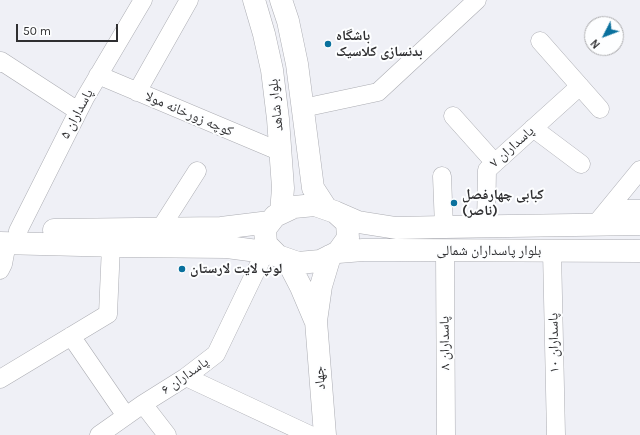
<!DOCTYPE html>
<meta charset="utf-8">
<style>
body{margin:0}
#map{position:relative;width:640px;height:435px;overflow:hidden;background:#eff0f6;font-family:Karla,sans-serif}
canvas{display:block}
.north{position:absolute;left:584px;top:16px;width:40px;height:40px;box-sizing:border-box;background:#fdfeff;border:1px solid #ababad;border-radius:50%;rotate:228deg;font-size:11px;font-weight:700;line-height:16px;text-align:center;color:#2f2f31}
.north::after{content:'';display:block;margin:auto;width:14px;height:18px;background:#09709d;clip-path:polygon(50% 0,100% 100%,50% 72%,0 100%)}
.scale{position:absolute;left:16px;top:24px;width:102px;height:18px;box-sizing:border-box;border:2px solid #2f2f31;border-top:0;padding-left:5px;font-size:12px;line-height:14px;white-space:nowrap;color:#2f2f31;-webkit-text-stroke:3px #fdfeff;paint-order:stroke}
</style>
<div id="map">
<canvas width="640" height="435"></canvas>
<div class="north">N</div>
<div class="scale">50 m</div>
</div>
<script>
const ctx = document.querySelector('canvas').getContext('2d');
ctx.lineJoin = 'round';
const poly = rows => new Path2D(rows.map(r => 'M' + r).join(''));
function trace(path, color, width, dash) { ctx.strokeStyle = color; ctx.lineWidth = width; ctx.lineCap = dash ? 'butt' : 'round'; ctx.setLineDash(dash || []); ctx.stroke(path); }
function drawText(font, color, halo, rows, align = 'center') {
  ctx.font = font + ' Karla,"Noto Naskh Arabic",sans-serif'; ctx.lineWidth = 4; ctx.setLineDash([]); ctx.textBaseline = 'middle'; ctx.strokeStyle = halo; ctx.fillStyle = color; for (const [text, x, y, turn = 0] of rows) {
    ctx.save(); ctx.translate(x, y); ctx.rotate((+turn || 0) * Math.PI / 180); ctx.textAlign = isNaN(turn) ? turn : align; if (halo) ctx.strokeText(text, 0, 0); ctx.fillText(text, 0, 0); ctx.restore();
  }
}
const minor = poly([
 [540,41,600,109],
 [0,63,1,61,78,111],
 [98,75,281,152],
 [137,92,189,0],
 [303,108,378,92,477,0],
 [453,116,495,163],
 [533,128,581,164],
 [442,176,444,227],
 [608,209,640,209],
 [595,225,640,170],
 [486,227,487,170,580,86],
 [160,229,197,171],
 [18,231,85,98,143,0],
 [445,251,446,435],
 [552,251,556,435],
 [0,270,3,264,7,243],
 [71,336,126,416],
 [186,377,310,435],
 [0,379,108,314,111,246],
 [143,404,167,435],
 [99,435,143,404,186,377,216,354,265,252]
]);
const major = poly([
 [254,0,264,34,272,70,278,119,283,188,281,213],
 [281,0,288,21,297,64,313,188,326,208],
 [315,205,335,212,347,223,348,238,338,252,320,261,298,263,278,256,266,244,265,229,275,216,294,207,315,205],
 [335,212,358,222,396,228,444,227,640,224],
 [54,230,221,228,270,222],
 [0,243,121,246,227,247,265,252,278,256],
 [338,252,363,250,394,250,640,251],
 [287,260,301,287,315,320],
 [325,435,316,321,321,286,330,256]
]);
trace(minor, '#acadb3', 19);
trace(major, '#acadb3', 23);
trace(minor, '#fff', 18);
trace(major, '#fff', 22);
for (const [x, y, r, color] of [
 [328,44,4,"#09709d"],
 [454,203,4,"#09709d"],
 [182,269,4,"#09709d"]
]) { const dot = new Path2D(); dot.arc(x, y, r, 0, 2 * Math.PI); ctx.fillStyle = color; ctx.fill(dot); trace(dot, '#fdfeff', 1.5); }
drawText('bold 14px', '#2f2f31', '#fdfeff', [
 ["باشگاه",336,36],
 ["بدنسازی کلاسیک",336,52],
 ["کبابی چهارفصل",462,195],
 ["(ناصر)",462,211],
 ["لوپ لایت لارستان",190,269]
], 'left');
drawText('14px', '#2f2f31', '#fdfeff', [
 ["بلوار شاهد",276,105,-96],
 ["پاسداران ۵",77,114,-62],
 ["کوچه زورخانه مولا",189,114,23],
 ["پاسداران ۷",512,147,-42],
 ["بلوار پاسداران شمالی",489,251],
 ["پاسداران ۸",445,343,-91],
 ["پاسداران ۱۰",554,343,-91],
 ["پاسداران ۶",185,376,-35],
 ["جهاد",320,378,-95]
]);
</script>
